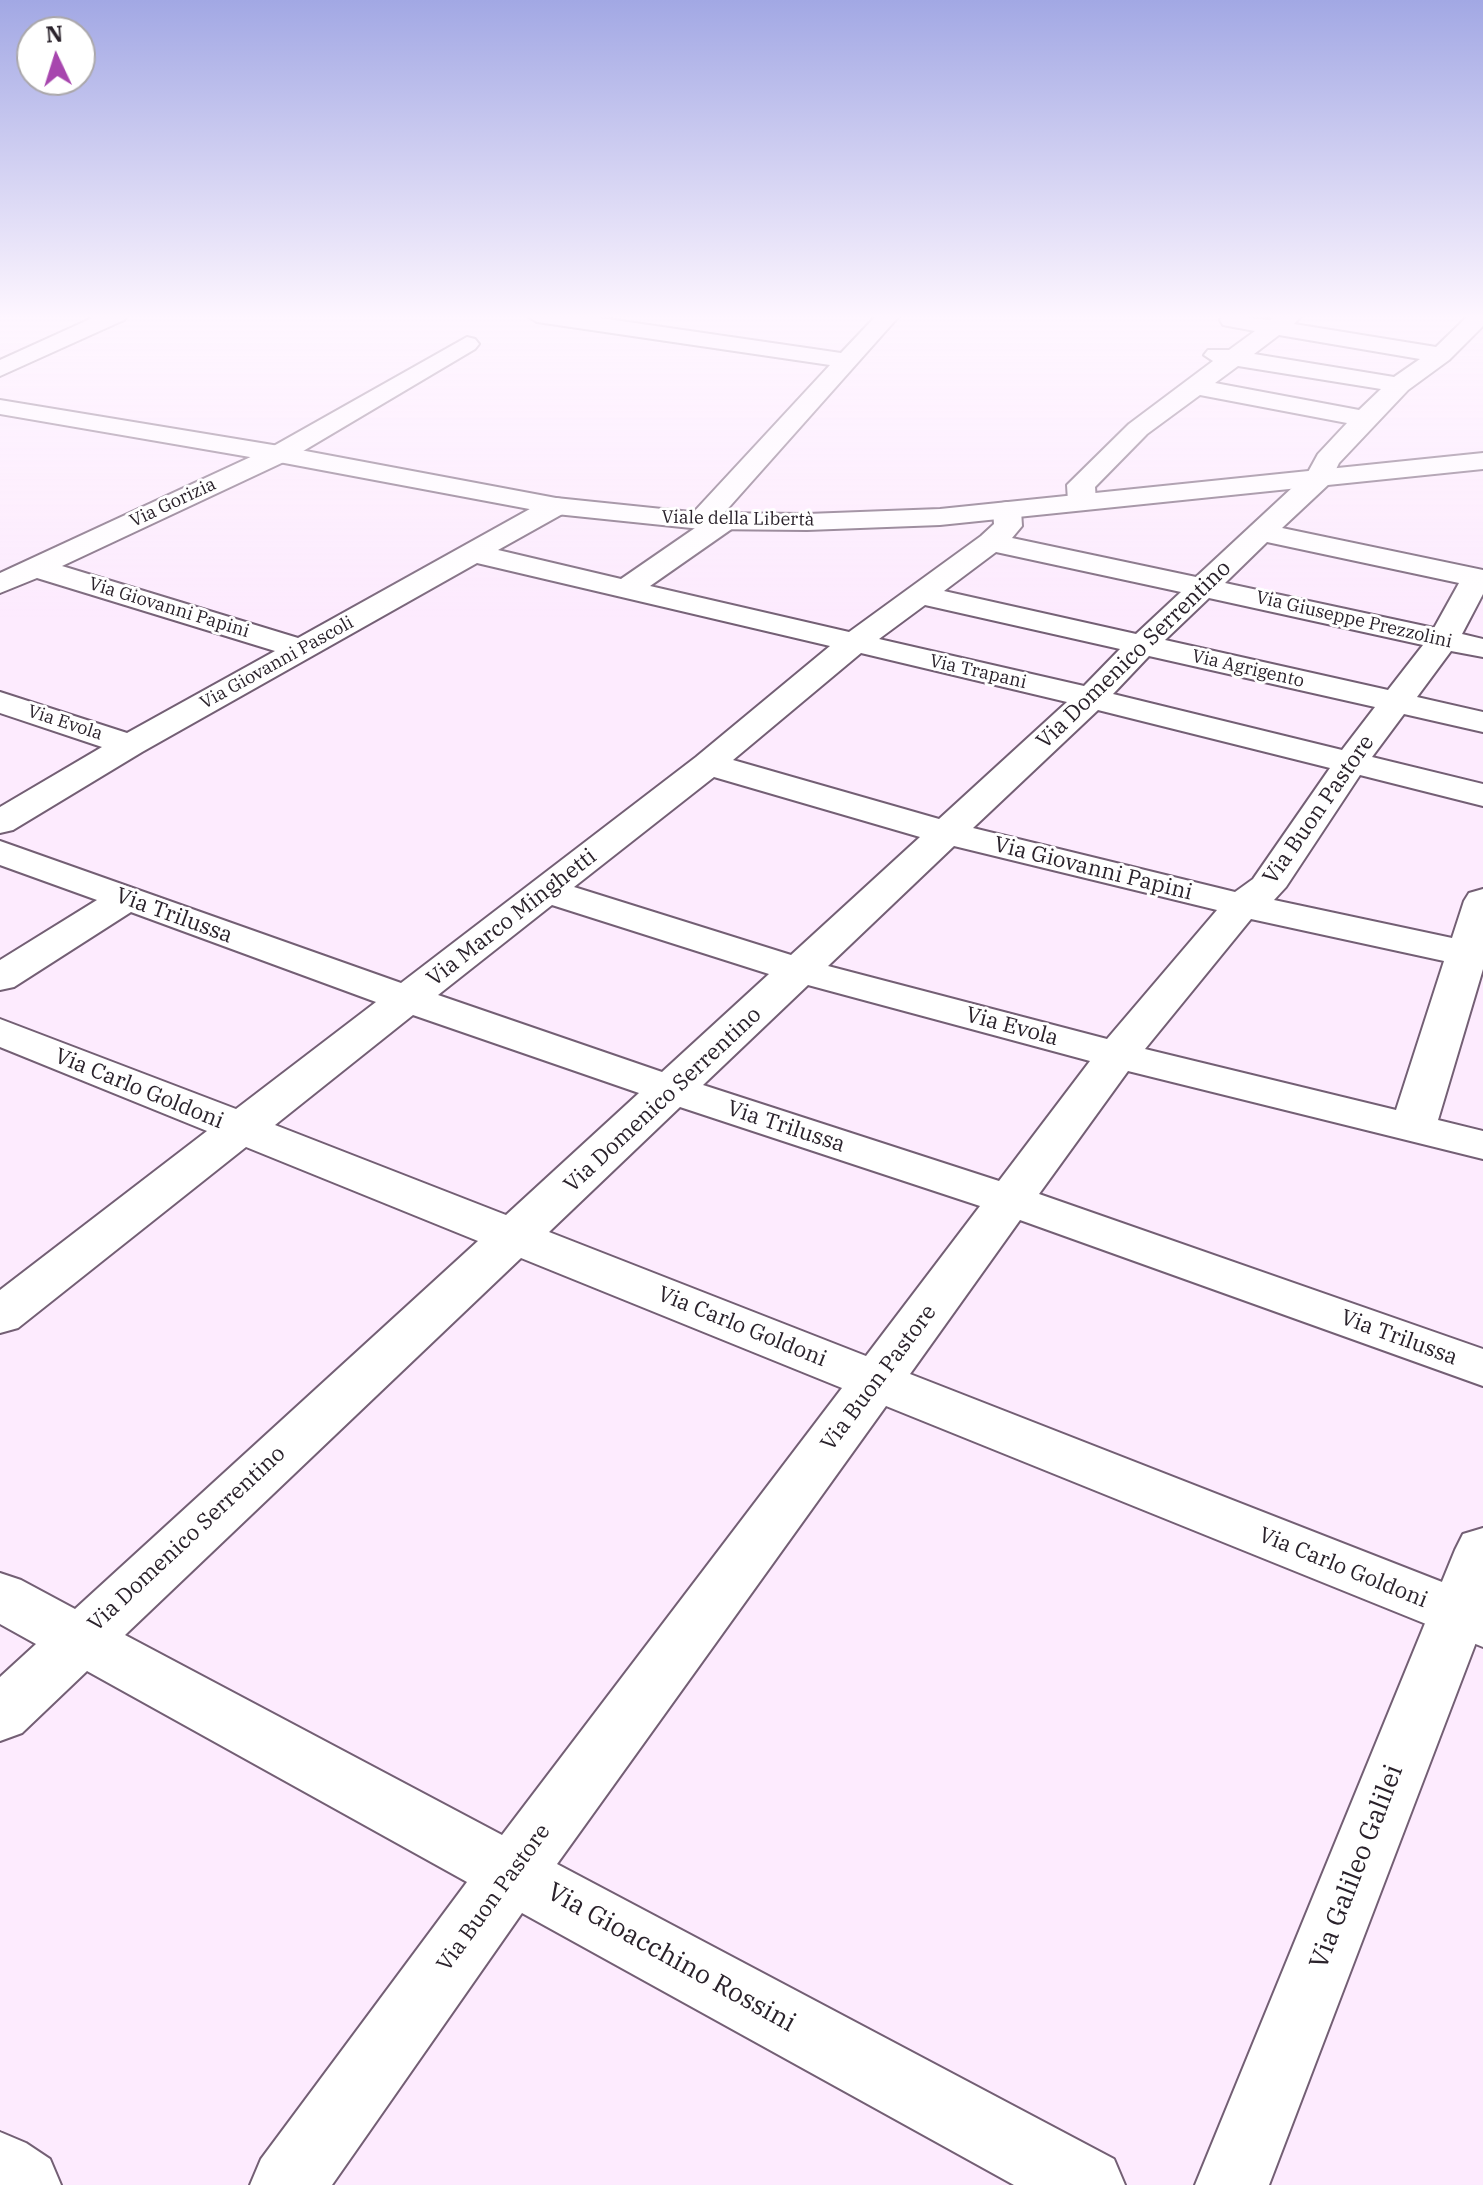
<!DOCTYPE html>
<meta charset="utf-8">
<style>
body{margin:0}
#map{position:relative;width:1483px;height:2185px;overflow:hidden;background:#fdebfe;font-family:"IBM Plex Serif",serif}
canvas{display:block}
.north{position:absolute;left:16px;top:16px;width:80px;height:80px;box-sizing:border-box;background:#fff;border:2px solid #aaa7aa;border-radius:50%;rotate:356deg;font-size:22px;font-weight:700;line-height:32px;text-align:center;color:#2a222b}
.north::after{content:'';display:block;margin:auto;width:28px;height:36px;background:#a746ae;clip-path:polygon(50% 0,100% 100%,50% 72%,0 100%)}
</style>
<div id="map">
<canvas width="1483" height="2185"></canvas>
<div class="north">N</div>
</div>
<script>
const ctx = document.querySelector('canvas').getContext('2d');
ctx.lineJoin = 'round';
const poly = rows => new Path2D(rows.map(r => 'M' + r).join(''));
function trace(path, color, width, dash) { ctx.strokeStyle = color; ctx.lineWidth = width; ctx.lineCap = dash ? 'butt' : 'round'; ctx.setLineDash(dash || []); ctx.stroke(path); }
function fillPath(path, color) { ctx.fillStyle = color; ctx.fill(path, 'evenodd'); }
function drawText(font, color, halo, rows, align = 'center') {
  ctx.font = font + ' "IBM Plex Serif",serif'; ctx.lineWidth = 6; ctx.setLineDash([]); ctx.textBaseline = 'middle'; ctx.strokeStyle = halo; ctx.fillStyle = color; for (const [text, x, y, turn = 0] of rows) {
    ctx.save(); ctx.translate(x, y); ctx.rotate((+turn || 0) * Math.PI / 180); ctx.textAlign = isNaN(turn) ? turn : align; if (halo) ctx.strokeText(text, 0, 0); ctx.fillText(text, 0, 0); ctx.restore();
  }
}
const minor = poly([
 [99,315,127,315,124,320,0,376,0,360,99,315],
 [526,315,580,315,841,353,877,315,900,315,723,514,733,516,737,522,733,528,650,586,849,632,981,536,994,524,993,510,997,504,1007,502,1017,504,1021,510,1022,526,1012,538,1196,577,1307,474,1318,454,1347,423,1200,395,1147,434,1095,487,1096,501,1092,507,1082,509,1072,507,1068,501,1067,485,1129,424,1213,361,1204,355,1208,350,1229,350,1255,331,1223,325,1220,320,1223,315,1270,320,1277,315,1302,315,1294,324,1436,347,1469,315,1483,315,1483,326,1449,360,1408,390,1339,463,1329,484,1282,528,1483,570,1483,594,1462,634,1483,639,1483,657,1451,651,1417,697,1483,712,1483,732,1404,714,1372,757,1483,784,1483,806,1360,775,1286,887,1274,900,1452,938,1464,901,1469,893,1483,889,1483,969,1438,1120,1483,1131,1483,1159,1128,1071,1039,1194,1483,1349,1483,1386,1020,1220,910,1374,1483,1598,1483,1647,886,1406,557,1864,1114,2159,1125,2185,1014,2185,522,1913,332,2185,250,2185,261,2159,467,1882,87,1671,22,1733,0,1741,0,1677,36,1644,0,1624,0,1573,21,1580,75,1609,478,1241,246,1147,18,1328,0,1333,0,1290,207,1131,0,1047,0,1019,236,1109,376,1002,131,912,14,987,0,990,0,960,97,900,0,865,0,841,401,983,696,757,830,646,477,563,142,752,13,830,0,833,0,807,102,747,0,713,0,692,127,733,275,651,37,578,0,593,0,573,270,448,467,337,475,339,479,344,475,349,288,460,62,566,298,638,546,500,556,498,566,500,570,506,566,512,498,550,621,579,695,528,687,521,691,515,830,365,537,322,526,315],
 [1279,335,1420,359,1394,377,1254,354,1279,335],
 [1238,366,1381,389,1359,410,1215,383,1238,366],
 [1267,542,1459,583,1434,628,1225,583,1267,542],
 [996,552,1181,592,1136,634,944,591,996,552],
 [1209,598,1423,645,1388,690,1165,640,1209,598],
 [925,605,1120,649,1084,686,879,639,925,605],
 [861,653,1067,702,939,819,733,760,861,653],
 [1149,656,1375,707,1342,750,1113,694,1149,656],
 [1098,710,1330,768,1253,879,1235,892,973,828,1098,710],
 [714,777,920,837,791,955,574,887,714,777],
 [954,846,1217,910,1107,1039,828,966,954,846],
 [552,905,769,974,662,1072,438,995,552,905],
 [1251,919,1444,961,1396,1110,1145,1049,1251,919],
 [808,985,1090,1061,999,1181,703,1085,808,985],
 [413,1015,639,1093,506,1215,275,1125,413,1015],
 [680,1107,980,1206,866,1356,549,1232,680,1107],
 [521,1258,842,1388,502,1835,125,1635,521,1258]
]);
const tertiary = poly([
 [0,400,279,446,556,498,701,513,807,514,940,509,1483,453,1483,469,940,525,807,530,701,529,556,514,279,462,0,414,0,400],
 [1483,1528,1483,1624,1269,2185,1195,2185,1455,1550,1463,1534,1483,1528],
 [0,2132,26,2143,50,2159,61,2185,0,2185,0,2132]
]);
trace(minor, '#735f74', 4);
trace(tertiary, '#735f74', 4);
fillPath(minor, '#fff');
fillPath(tertiary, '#fff');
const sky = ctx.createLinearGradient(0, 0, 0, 621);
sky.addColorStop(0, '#a2a8e4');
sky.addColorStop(0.51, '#fef6ff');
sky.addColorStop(1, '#fef6ff00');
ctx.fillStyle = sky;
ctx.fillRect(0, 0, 1483, 621);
drawText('18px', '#2a222b', '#fff', [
 ["Via Gorizia",173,503,-25],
 ["Viale della Libertà",738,519,1],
 ["Via Giovanni Papini",169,608,17],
 ["Via Giuseppe Prezzolini",1354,620,13],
 ["Via Giovanni Pascoli",277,663,-29],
 ["Via Agrigento",1248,669,13],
 ["Via Trapani",978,672,13],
 ["Via Evola",65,723,18]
]);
drawText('22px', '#2a222b', '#fff', [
 ["Via Domenico Serrentino",1134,655,-44],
 ["Via Buon Pastore",1319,810,-55],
 ["Via Giovanni Papini",1093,869,14],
 ["Via Trilussa",174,916,20],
 ["Via Marco Minghetti",512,918,-38],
 ["Via Evola",1012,1027,15],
 ["Via Carlo Goldoni",139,1089,22],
 ["Via Domenico Serrentino",663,1100,-43],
 ["Via Trilussa",786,1127,18],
 ["Via Carlo Goldoni",742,1327,22],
 ["Via Trilussa",1399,1338,20],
 ["Via Buon Pastore",879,1378,-53],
 ["Via Domenico Serrentino",187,1539,-43],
 ["Via Carlo Goldoni",1343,1568,22],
 ["Via Buon Pastore",494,1898,-54]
]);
drawText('26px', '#2a222b', '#fff', [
 ["Via Galileo Galilei",1357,1867,-69],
 ["Via Gioacchino Rossini",671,1958,29]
]);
</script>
